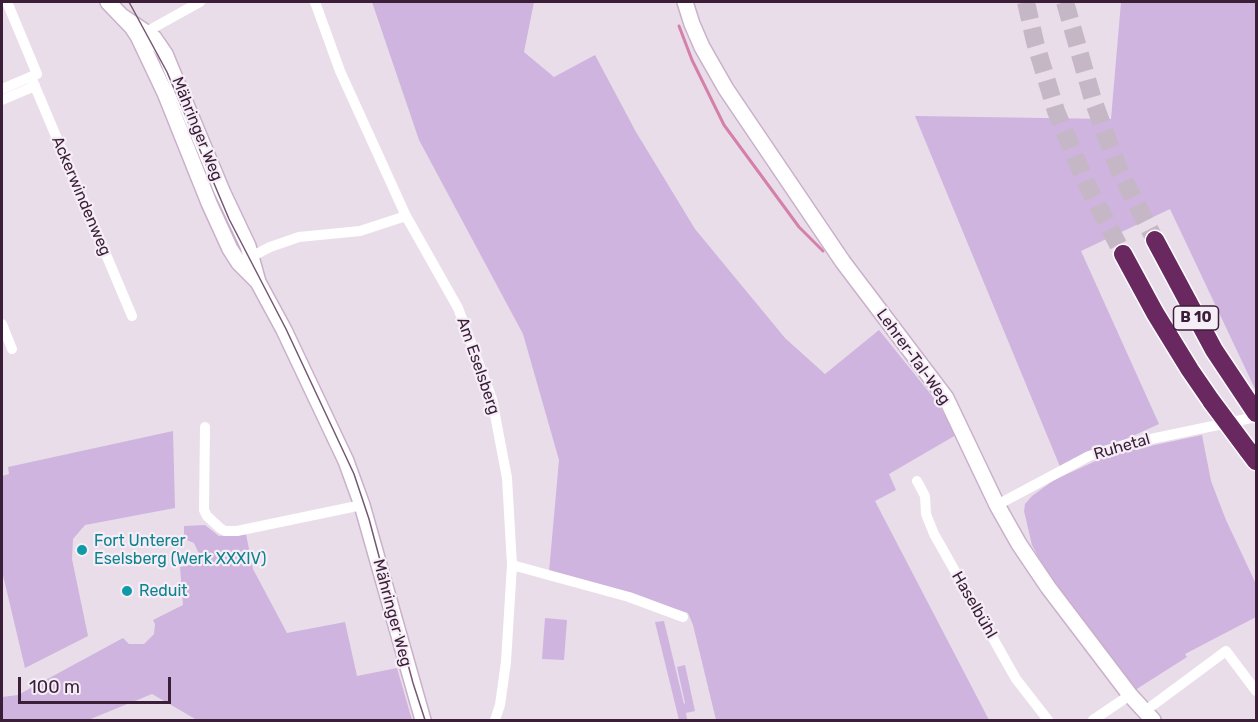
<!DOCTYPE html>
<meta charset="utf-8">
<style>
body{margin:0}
#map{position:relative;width:1258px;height:722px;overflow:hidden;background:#e9ddea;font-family:Rubik,sans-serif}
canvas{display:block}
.frame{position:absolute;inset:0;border:3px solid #3b1e38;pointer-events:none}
.scale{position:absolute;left:18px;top:677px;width:153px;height:27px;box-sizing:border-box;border:3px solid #3b1e38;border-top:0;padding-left:8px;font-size:18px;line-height:21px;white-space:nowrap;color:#3b1e38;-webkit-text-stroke:4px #f6eef7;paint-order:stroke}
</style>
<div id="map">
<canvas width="1258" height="722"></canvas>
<div class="frame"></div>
<div class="scale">100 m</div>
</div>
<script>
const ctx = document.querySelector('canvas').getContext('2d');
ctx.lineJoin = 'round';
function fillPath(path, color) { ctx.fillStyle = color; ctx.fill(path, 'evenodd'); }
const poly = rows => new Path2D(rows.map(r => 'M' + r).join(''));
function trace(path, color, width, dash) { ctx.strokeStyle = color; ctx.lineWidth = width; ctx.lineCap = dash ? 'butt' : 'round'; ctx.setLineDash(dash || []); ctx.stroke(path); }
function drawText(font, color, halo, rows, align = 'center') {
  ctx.font = font + ' Rubik,sans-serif'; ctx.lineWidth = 4.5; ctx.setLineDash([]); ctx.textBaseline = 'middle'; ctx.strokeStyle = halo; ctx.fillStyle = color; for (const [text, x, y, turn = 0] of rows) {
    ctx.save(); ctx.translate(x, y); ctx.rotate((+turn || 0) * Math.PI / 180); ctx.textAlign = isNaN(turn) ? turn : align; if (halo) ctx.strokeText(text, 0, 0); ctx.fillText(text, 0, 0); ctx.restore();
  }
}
fillPath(poly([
 [372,2,534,2,524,52,554,77,595,55,636,132,695,229,785,338,825,374,879,330,937,402,956,435,889,474,896,490,875,501,989,720,716,720,693,625,688,613,549,572,559,460,523,334,419,140],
 [1121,2,1256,2,1256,391,1170,209,1081,251,1159,424,1061,469,915,116,1111,119],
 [173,431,175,508,85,525,73,539,72,559,88,636,25,668,2,571,2,476,9,474,8,467],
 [1202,435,1211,481,1226,520,1256,584,1256,617,1185,654,1187,657,1132,692,1052,583,1032,545,1024,511,1025,504,1032,496,1054,480,1098,460,1131,450],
 [205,525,219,536,246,534,253,569,287,633,345,622,357,676,397,668,412,720,197,720,152,694,88,720,2,720,2,697,18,695,123,638,129,644,144,644,154,634,155,624,153,620,183,605,180,567,194,564,200,556,194,543,184,539,184,526],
 [545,618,567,620,564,660,542,659],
 [664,621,684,704,685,703,677,667,685,665,695,711,686,713,687,719,679,720,655,622]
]), '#ceb4de');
trace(poly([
 [679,26,692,60,724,125,799,227,823,251]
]), '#d480aa', 3);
trace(poly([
 [1026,2,1035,42,1056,111,1087,185,1123,254],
 [1065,2,1093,100,1119,170,1155,240]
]), '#c6b7c6', 18, [18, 9]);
const secondary = poly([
 [108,2,132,27,138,36,165,93,209,203,230,249,239,263,258,282],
 [685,2,692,24,702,47,726,89,843,262,946,398,997,505,1019,544,1048,587,1130,695,1153,720],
 [123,17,154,38,165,54,222,191,248,246,258,282,284,330,346,461,362,505,423,720]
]);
const highway = poly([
 [1155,240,1214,350,1256,413],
 [1123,254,1155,313,1190,370,1212,402],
 [1247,449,1256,461]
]);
trace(secondary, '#cab0cb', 18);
trace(highway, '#fff', 21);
trace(poly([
 [315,2,340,71,406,216,458,308,492,399,507,478,512,565,506,662,500,705,495,720],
 [146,32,200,2],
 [31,77,132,316],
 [2,89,37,74,7,2],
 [2,100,35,86],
 [245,260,270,247,299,237,360,231,406,216],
 [2,324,12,349],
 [205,427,204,510,207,516,220,528,225,531,237,531,362,505],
 [917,481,925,496,926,514,934,534,1016,679,1048,720],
 [997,505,1089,456,1127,444,1256,417],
 [512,565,629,597,683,617],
 [1145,711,1226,651,1256,691],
 [1093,720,1130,695]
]), '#fff', 10);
trace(secondary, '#fff', 15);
trace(highway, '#69285f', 18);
trace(poly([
 [129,2,167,72,229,219,286,329,354,474,369,519,413,683,425,720]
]), '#775874', 1.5);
const highwayBridge = poly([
 [1212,402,1247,449]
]);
trace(highwayBridge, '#fff', 21, []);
trace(highwayBridge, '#69285f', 18);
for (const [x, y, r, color] of [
 [82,550,6,"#0f9aa8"],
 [127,591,6,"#0f9aa8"]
]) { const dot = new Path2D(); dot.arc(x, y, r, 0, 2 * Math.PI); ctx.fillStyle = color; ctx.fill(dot); trace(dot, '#f6eef7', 2); }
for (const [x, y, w] of [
 [1196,318,45]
]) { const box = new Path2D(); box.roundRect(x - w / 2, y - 12, w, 24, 4.5); ctx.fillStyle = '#f6eef7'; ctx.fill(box); trace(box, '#3b1e38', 1.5); }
drawText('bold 15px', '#3b1e38', null, [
 ["B 10",1196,318]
]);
drawText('16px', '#3b1e38', '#f6eef7', [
 ["Mähringer Weg",197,129,68],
 ["Ackerwindenweg",81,196,67],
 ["Lehrer-Tal-Weg",913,357,54],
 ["Am Eselsberg",478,366,71],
 ["Ruhetal",1122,447,-16],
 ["Haselbühl",974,605,60],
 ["Mähringer Weg",392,613,75]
]);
drawText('16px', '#0d838f', '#f6eef7', [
 ["Fort Unterer",94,541],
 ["Eselsberg (Werk XXXIV)",94,559],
 ["Reduit",139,591]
], 'left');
</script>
